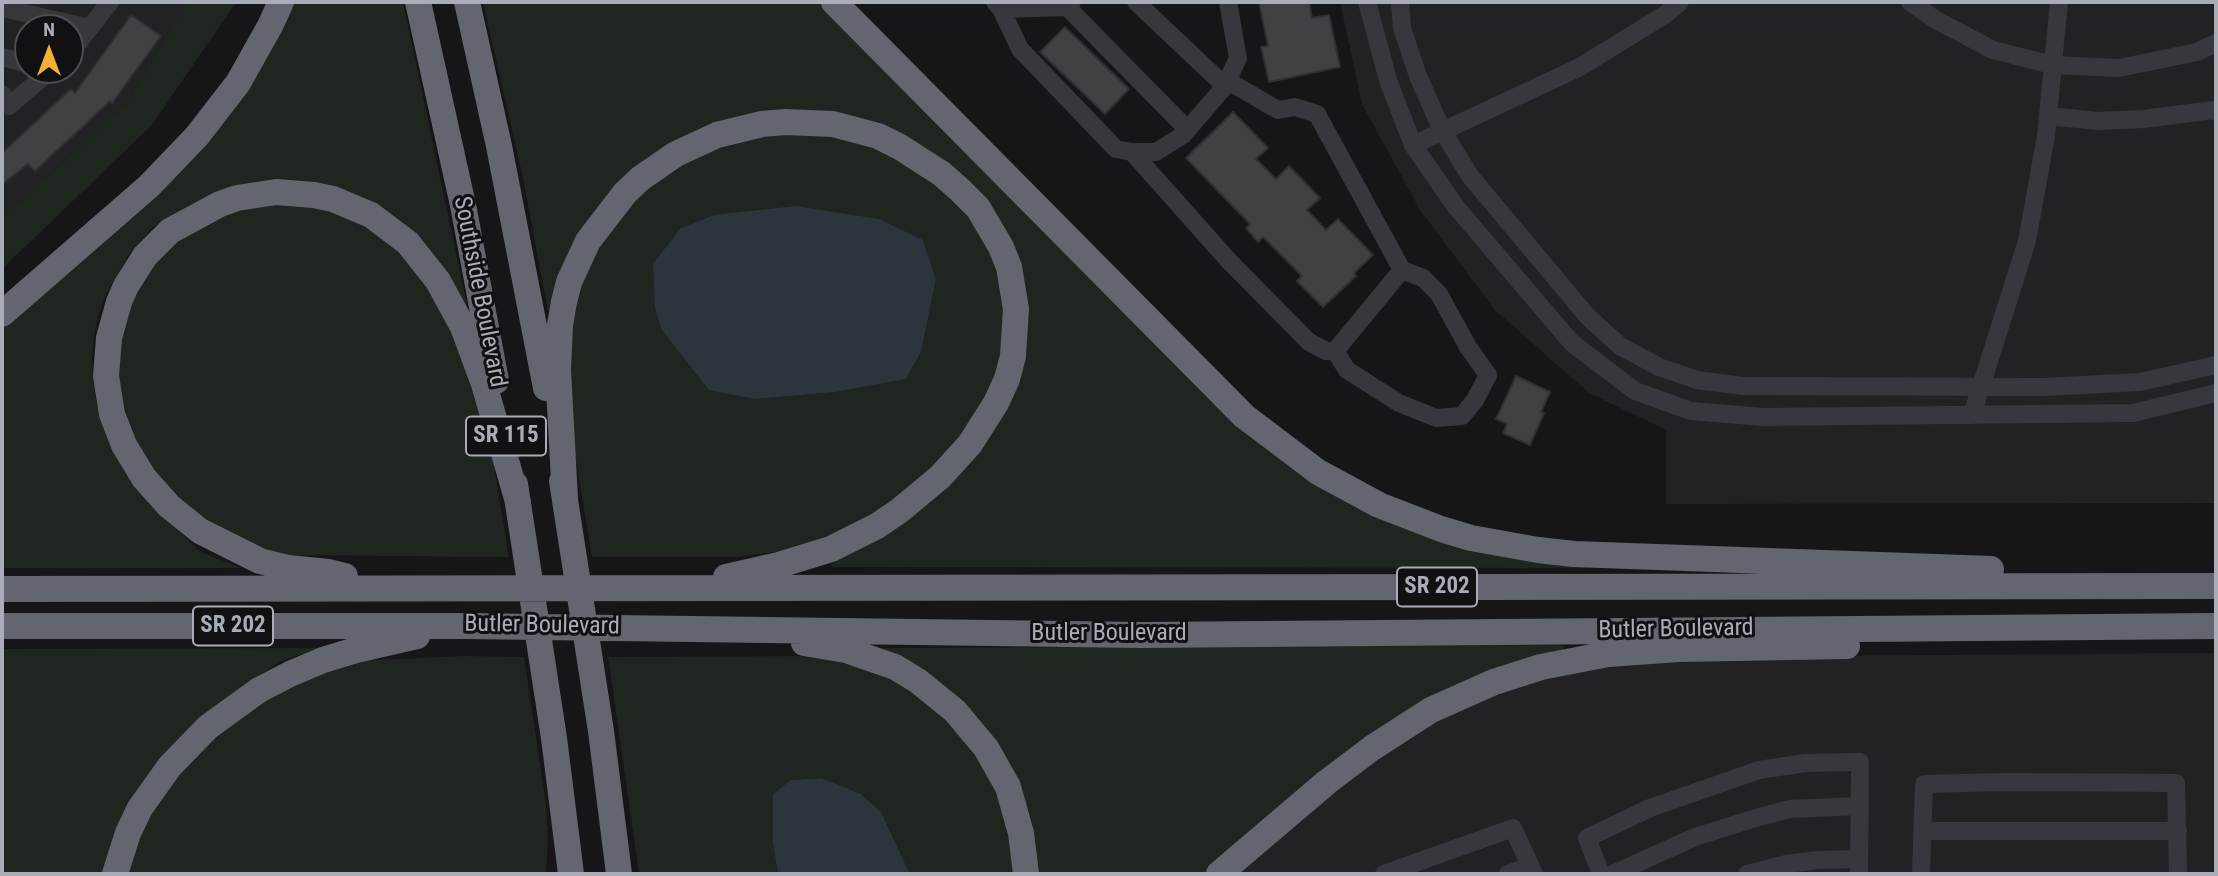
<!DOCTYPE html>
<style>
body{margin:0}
#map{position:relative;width:2218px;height:876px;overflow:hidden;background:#161618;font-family:"Roboto Condensed",sans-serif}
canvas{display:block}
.frame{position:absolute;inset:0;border:4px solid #a8adb8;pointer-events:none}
.north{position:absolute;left:14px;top:14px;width:70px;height:70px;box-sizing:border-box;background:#111113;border:2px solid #4d4f55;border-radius:50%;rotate:0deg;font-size:19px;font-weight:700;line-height:28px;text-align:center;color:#a8adb8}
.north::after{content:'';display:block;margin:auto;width:24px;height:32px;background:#f2b134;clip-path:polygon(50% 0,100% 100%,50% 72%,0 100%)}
</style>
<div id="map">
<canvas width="2218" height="876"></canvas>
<div class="frame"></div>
<div class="north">N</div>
</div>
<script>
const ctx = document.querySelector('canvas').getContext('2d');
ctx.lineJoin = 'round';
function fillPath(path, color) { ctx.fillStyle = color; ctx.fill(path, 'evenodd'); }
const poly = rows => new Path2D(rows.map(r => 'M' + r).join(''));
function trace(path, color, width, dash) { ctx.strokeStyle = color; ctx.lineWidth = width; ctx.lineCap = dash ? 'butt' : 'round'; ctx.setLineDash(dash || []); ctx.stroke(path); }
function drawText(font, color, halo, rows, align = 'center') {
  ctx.font = font + ' "Roboto Condensed",sans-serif'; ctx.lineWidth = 6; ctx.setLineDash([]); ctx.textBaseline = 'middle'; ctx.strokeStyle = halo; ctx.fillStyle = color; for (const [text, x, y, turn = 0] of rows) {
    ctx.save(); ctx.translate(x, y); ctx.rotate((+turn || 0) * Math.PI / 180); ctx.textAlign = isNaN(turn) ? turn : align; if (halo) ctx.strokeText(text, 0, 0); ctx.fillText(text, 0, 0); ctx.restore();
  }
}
fillPath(poly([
 [2,2,187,2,126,103,2,218],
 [28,28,70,28,70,70,28,70],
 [1340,2,2216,2,2216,503,1666,504,1666,430,1589,393,1495,310,1420,210,1362,104],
 [2216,653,2216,874,1230,874,1346,776,1484,692,1644,657]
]), '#222225');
fillPath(poly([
 [187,2,236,2,152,125,2,269,2,218,126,103],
 [287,2,403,2,467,305,464,305,331,190,177,216,154,226,129,254,104,298,96,324,92,354,93,383,99,411,109,443,123,468,142,493,199,551,241,568,2,568,2,322,159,185],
 [483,2,822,2,1319,480,1586,563,1586,568,833,567,831,565,884,528,1012,375,997,227,844,120,661,154,548,312,523,178],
 [799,129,874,145,952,193,995,256,1008,312,996,378,955,447,885,510,800,549,736,557,592,557,568,412,565,349,587,257,619,207,703,147],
 [923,240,936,279,921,352,906,379,836,392,755,399],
 [277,199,332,207,393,242,443,302,487,423,509,557,282,555,230,536,190,510,166,486,147,461,134,437,120,393,118,368,120,337,127,311,151,266,193,225],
 [1565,645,1563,651,1519,662,1209,874,1037,874,1035,842,1031,818,1020,788,905,660,880,648],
 [318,648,282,661,241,686,203,717,108,874,2,874,2,649],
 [463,656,524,657,546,804,548,841,546,874,123,874,158,796,235,715,313,674,358,661],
 [824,656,890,675,942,713,985,767,1006,809,1016,874,910,874,881,812,861,794,821,778,791,780,773,844,778,874,639,874,608,657]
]), '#1e261f');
fillPath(poly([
 [796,206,879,219,923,240,936,279,921,352,906,379,836,392,755,399,709,390,662,330,655,308,653,264,680,229,714,215],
 [821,778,861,794,881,812,910,874,778,874,773,844,773,794,791,780]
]), '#2c353c');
const building = poly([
 [1259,2,1309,2,1312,18,1329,15,1340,67,1269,82,1261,47,1268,46,1259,2],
 [131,15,161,36,112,103,110,101,35,171,28,164,2,184,2,153,71,89,75,93,131,15],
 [1065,27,1129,89,1105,114,1040,52,1065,27],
 [1233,112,1268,148,1256,159,1276,179,1289,166,1320,198,1307,210,1326,230,1338,219,1373,255,1354,273,1356,276,1323,307,1297,281,1302,276,1263,237,1258,242,1246,228,1250,224,1186,158,1233,112],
 [1516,376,1550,392,1541,412,1544,413,1530,445,1503,433,1507,424,1496,419,1516,376]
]);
fillPath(building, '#404145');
trace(building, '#303034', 2);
trace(poly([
 [995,2,1001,9,1020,49,1116,149,1132,152,1156,152,1183,135,1225,86,1238,58,1228,2],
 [1136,2,1225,86],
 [1367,2,1388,80,1413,145,1456,207,1572,343,1635,391,1691,411,1763,417,2133,413,2216,393],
 [1400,2,1402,28,1418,76,1442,130,1470,176,1588,317,1620,346,1659,367,1697,380,1743,386,2044,387,2140,382,2216,365],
 [1910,2,1936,20,1993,50,2052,65,2119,68,2197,52,2216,43],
 [1067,7,1187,129],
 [2,8,90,28],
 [1001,9,1067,7,1072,2],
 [70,53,110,2],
 [2,57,28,64],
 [2,94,9,106,51,70],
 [2048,116,2098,121,2143,119,2214,110,2216,112],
 [1413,145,1580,67,1666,14,1680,2],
 [1132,152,1229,261,1309,342,1326,351,1335,351,1402,270,1317,114,1295,107,1278,110,1228,81],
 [1335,351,1347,370,1399,403,1436,418,1462,416,1475,400,1488,375,1468,347,1439,294,1423,278,1402,270],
 [1972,415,2027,241,2046,136,2059,2],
 [1923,831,2178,831],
 [1384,874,1513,828,1534,874],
 [1508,874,1530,866],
 [1601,874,1587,838,1650,808,1759,770,1805,763,1860,762,1859,874],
 [1613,874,1695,837,1759,817,1790,809,1859,806],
 [1747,874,1786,864,1818,860,1859,859],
 [1921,874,1924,784,2005,782,2176,783,2178,874]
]), '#37383d', 18);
trace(poly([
 [418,2,463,205,496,381],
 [467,2,499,146,546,388],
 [834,2,1244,416,1318,472,1379,505,1441,529,1471,538,1538,550,1574,554,1991,569],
 [2,314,149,186,197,136,238,83,270,26,281,2],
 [562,481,601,731,619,874],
 [515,484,554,738,571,874],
 [565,499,558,370,560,325,564,302,569,282,588,241,625,193,641,178,676,154,717,135,762,124,785,122,833,124,878,136,900,147,942,174,960,190,978,208,1001,247,1009,267,1016,309,1013,356,1007,379,996,403,970,444,940,477,899,511,877,526,831,549,779,565,726,577],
 [345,576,329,572,288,568,260,561,200,531,169,506,144,478,124,445,112,414,106,376,109,338,119,302,126,286,145,256,170,231,220,204,237,198,276,192,314,195,333,199,371,215,408,243,438,281,463,327,484,384,518,502],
 [2,589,2216,586],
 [2,626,465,626,1142,635,2216,626],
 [804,643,846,650,895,667,918,681,955,711,986,748,1008,787,1021,833,1026,874],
 [115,874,128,833,140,808,170,766,208,727,259,690,290,674,323,660,356,650,417,636],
 [1219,874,1327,782,1372,748,1431,710,1494,682,1541,667,1608,654,1679,649,1847,646]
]), '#63666e', 26);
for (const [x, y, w] of [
 [506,436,80],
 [1437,587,80],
 [233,626,80]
]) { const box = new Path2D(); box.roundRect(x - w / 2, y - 19.5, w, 39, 5); ctx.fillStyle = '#111113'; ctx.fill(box); trace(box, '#a8adb8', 2); }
drawText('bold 23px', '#a8adb8', null, [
 ["SR 115",506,436],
 ["SR 202",1437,587],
 ["SR 202",233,626]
]);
drawText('24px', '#a8adb8', '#111113', [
 ["Southside Boulevard",479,292,79],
 ["Butler Boulevard",542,626,1],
 ["Butler Boulevard",1676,630,-1],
 ["Butler Boulevard",1109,634]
]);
</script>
